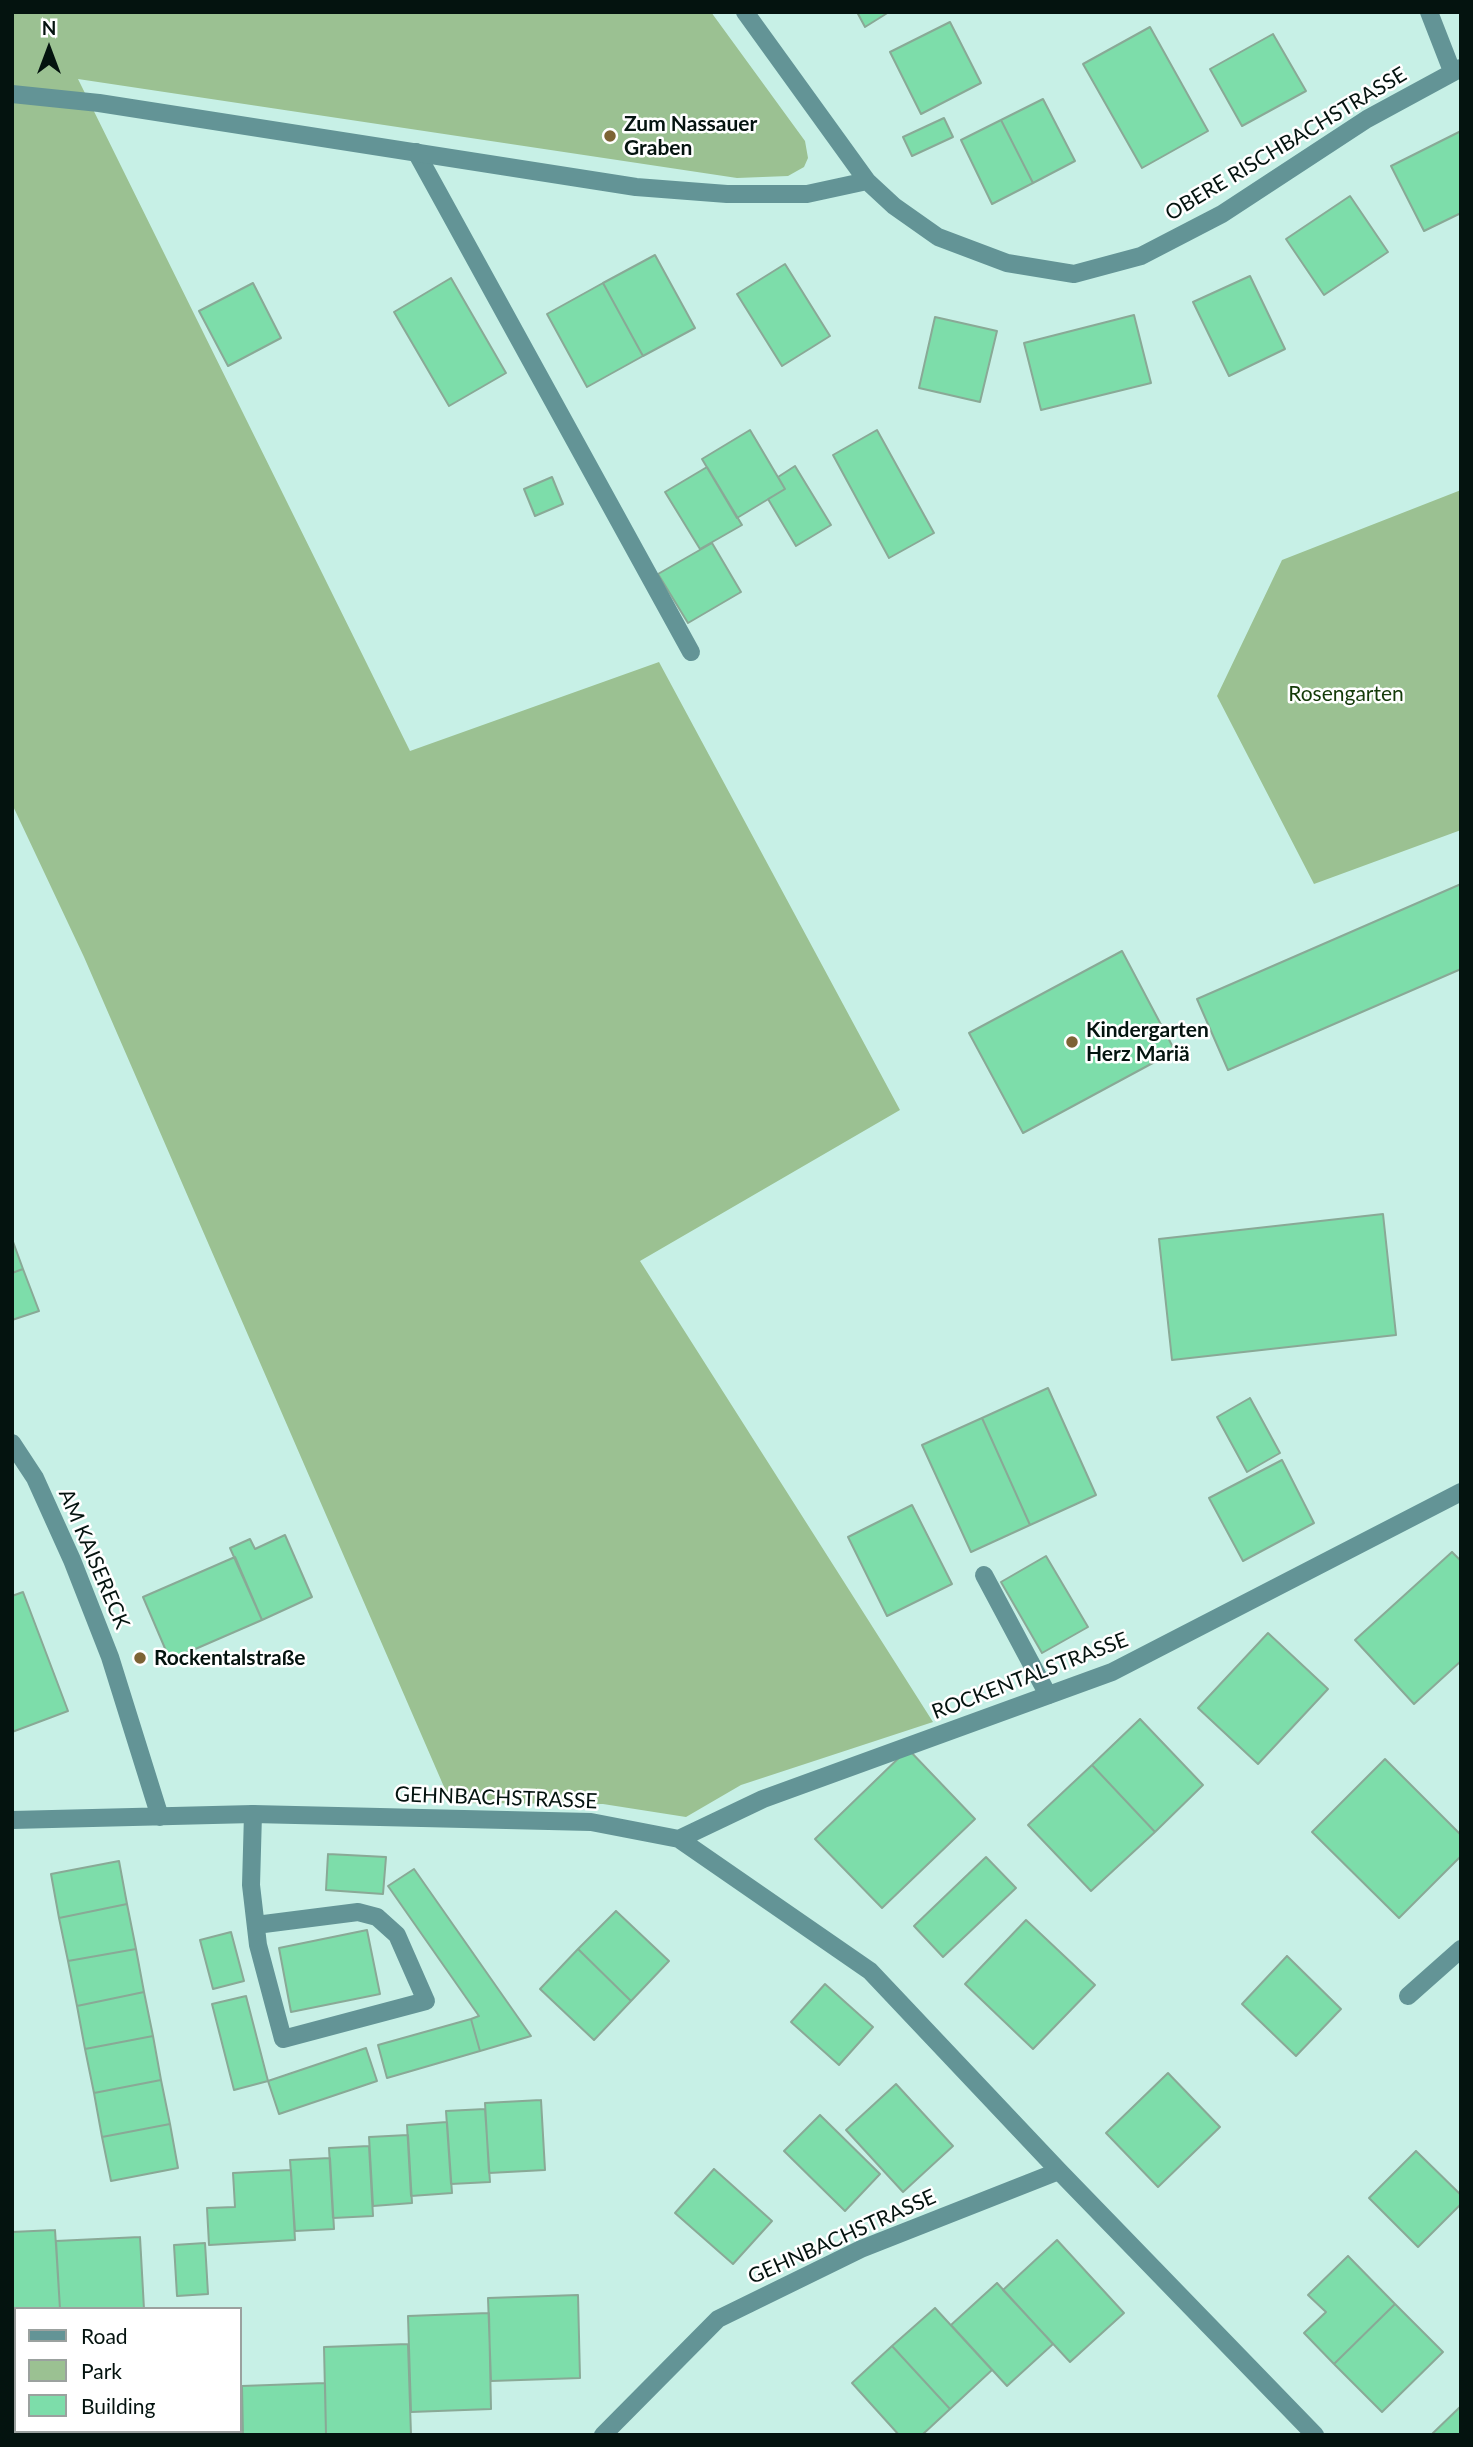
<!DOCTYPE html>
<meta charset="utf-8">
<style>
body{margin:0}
#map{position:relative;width:1473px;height:2447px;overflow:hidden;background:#c7f0e6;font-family:Lato,sans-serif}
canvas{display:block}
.frame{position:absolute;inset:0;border:14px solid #04130f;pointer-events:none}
.legend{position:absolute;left:14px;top:2307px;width:228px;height:126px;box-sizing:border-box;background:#fff;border:2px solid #9ba19f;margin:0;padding:9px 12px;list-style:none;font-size:21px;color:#04130f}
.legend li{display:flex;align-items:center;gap:14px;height:35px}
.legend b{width:35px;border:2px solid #9ba19f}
.north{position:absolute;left:14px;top:14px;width:70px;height:70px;-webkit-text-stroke:5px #fff;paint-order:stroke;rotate:0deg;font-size:19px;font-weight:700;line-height:28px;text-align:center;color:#04130f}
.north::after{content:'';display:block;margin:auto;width:24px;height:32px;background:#04130f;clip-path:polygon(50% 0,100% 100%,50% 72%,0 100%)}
</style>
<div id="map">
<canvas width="1473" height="2447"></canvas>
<div class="frame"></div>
<ul class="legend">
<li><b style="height:9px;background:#639496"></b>Road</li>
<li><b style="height:19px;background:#9bc192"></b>Park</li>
<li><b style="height:19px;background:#7dddaa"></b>Building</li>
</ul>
<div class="north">N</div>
</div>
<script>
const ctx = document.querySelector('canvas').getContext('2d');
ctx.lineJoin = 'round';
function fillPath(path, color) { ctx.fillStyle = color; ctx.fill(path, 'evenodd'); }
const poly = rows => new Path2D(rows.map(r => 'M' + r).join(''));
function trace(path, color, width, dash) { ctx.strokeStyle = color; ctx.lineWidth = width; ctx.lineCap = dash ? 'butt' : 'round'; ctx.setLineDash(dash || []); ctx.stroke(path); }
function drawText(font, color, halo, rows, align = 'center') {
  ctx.font = font + ' Lato,sans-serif'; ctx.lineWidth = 5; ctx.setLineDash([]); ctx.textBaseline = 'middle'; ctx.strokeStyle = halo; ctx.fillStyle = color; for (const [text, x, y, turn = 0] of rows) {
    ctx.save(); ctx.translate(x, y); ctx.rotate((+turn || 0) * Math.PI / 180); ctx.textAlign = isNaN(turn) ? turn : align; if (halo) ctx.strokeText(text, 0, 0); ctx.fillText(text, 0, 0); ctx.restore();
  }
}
fillPath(poly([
 [12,12,711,12,805,141,808,158,804,167,788,176,737,178,78,79,410,751,659,662,900,1110,640,1261,933,1722,741,1785,686,1817,603,1804,451,1803,84,957,12,804],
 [1461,490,1461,830,1314,884,1217,696,1282,560]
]), '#9bc192');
const building = poly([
 [857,12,889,12,865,27,857,12],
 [950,22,981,83,921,114,890,52,950,22],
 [1150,27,1208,131,1142,168,1083,64,1150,27],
 [1273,34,1306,91,1242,126,1210,69,1273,34],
 [1043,99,1075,161,1033,183,1001,120,1043,99],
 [944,118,953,137,912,156,903,137,944,118],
 [1001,120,1033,183,992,204,961,140,1001,120],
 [1461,131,1461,213,1424,231,1391,166,1461,131],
 [1350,196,1388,252,1324,295,1286,239,1350,196],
 [655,255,695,328,643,356,603,283,655,255],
 [785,264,830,336,782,366,737,294,785,264],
 [1250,276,1285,349,1229,376,1193,302,1250,276],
 [451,278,506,373,449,406,394,312,451,278],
 [253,283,281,338,228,366,199,311,253,283],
 [603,283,643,356,587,387,547,314,603,283],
 [1134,315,1151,383,1041,410,1024,343,1134,315],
 [935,317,997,331,980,402,919,388,935,317],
 [750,430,785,489,737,518,702,459,750,430],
 [877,430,934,533,889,558,833,455,877,430],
 [795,466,831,525,796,546,768,499,785,489,778,477,795,466],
 [707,467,742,525,700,549,665,492,707,467],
 [552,477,563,504,535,516,524,489,552,477],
 [712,543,741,592,688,623,658,574,712,543],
 [1461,884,1461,969,1228,1070,1197,999,1461,884],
 [1122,951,1175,1051,1023,1133,969,1033,1122,951],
 [1383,1214,1396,1335,1172,1360,1159,1239,1383,1214],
 [12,1239,23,1269,12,1273,12,1239],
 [23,1269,39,1311,12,1320,12,1273,23,1269],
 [1048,1388,1096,1495,1030,1525,982,1418,1048,1388],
 [1250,1398,1280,1453,1247,1472,1217,1417,1250,1398],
 [982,1418,1030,1525,971,1552,922,1445,982,1418],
 [1282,1460,1314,1523,1243,1561,1209,1498,1282,1460],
 [912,1505,952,1584,887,1616,848,1537,912,1505],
 [285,1535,312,1597,262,1620,230,1548,250,1539,255,1549,285,1535],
 [1452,1552,1461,1561,1461,1661,1414,1704,1355,1640,1452,1552],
 [1046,1556,1088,1627,1042,1653,1001,1582,1046,1556],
 [235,1557,262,1620,170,1660,143,1597,235,1557],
 [23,1592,68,1711,12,1732,12,1596,23,1592],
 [1268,1633,1328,1689,1258,1764,1198,1708,1268,1633],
 [1140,1719,1203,1785,1155,1832,1092,1765,1140,1719],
 [908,1749,975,1819,882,1908,815,1839,908,1749],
 [1385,1759,1461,1835,1461,1856,1399,1918,1312,1832,1385,1759],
 [1092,1765,1155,1832,1091,1891,1028,1825,1092,1765],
 [328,1854,386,1857,383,1894,326,1890,328,1854],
 [986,1857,1016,1888,943,1957,914,1926,986,1857],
 [119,1861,127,1904,59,1918,51,1874,119,1861],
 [414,1869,531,2036,480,2051,471,2019,479,2016,388,1886,414,1869],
 [127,1904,136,1949,68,1961,59,1918,127,1904],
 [616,1911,669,1961,631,2001,578,1949,616,1911],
 [1026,1920,1095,1985,1033,2049,965,1984,1026,1920],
 [367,1930,380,1994,291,2012,279,1948,367,1930],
 [231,1932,244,1981,213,1989,200,1940,231,1932],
 [136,1949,144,1992,77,2006,68,1961,136,1949],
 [578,1949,631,2001,594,2040,540,1989,578,1949],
 [1287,1956,1341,2009,1296,2056,1242,2004,1287,1956],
 [825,1984,873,2027,839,2065,791,2022,825,1984],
 [144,1992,153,2036,85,2049,77,2006,144,1992],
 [246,1996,268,2081,234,2090,212,2004,246,1996],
 [471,2019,480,2051,387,2078,378,2045,471,2019],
 [153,2036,161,2080,94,2093,85,2049,153,2036],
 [366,2048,377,2081,279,2114,268,2081,366,2048],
 [1168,2073,1220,2127,1158,2187,1106,2133,1168,2073],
 [161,2080,170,2124,102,2137,94,2093,161,2080],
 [896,2084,953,2146,903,2192,846,2130,896,2084],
 [541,2100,545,2170,489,2173,485,2103,541,2100],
 [485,2109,490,2182,451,2184,446,2111,485,2109],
 [820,2115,880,2174,845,2211,784,2151,820,2115],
 [447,2122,452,2193,411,2196,407,2125,447,2122],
 [170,2124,178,2168,111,2181,102,2137,170,2124],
 [408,2135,412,2203,373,2206,369,2137,408,2135],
 [369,2146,373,2216,333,2218,329,2148,369,2146],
 [1416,2151,1461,2195,1461,2204,1418,2247,1369,2198,1416,2151],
 [330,2158,334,2229,295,2231,290,2160,330,2158],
 [714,2169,772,2221,733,2264,675,2213,714,2169],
 [291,2170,295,2240,209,2245,207,2208,235,2207,233,2173,291,2170],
 [55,2230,60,2309,16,2309,16,2324,12,2324,12,2232,55,2230],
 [140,2237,144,2309,60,2309,56,2241,140,2237],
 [1057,2240,1124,2313,1070,2362,1003,2290,1057,2240],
 [205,2243,208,2294,177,2296,174,2245,205,2243],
 [1348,2256,1395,2304,1334,2364,1304,2333,1326,2312,1308,2295,1348,2256],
 [997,2283,1053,2344,1007,2386,951,2325,997,2283],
 [578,2295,580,2378,491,2381,488,2298,578,2295],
 [1395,2304,1443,2352,1382,2412,1334,2364,1395,2304],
 [935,2308,992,2370,950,2409,892,2346,935,2308],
 [489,2313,491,2409,411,2412,408,2316,489,2313],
 [408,2344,411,2435,326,2435,324,2347,408,2344],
 [892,2346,950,2409,922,2435,899,2435,852,2383,892,2346],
 [325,2383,326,2435,243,2435,242,2386,325,2383],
 [1461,2406,1461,2435,1431,2435,1461,2406],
 [242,2412,243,2435,160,2435,160,2431,240,2431,240,2413,242,2412]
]);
fillPath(building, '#7dddaa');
trace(building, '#89a996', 2);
trace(poly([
 [416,152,691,652],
 [984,1575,1048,1695],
 [253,1814,251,1885,258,1945,283,2039,426,2001,397,1935,377,1917,358,1912,256,1925]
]), '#639496', 18);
trace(poly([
 [745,12,867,181,894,206,938,237,1007,263,1074,274,1141,256,1222,214,1367,119,1461,68],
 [1429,12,1452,71],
 [12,94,99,103,636,187,727,194,807,194,867,181],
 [12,1443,35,1478,72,1560,110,1657,160,1817],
 [12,1820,253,1814,591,1822,679,1839,870,1971,1059,2171,1315,2435],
 [679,1839,763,1799,1112,1672,1461,1492],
 [1408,1996,1461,1949],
 [603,2435,718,2319,861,2249,1059,2171]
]), '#639496', 18);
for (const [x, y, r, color] of [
 [610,136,7,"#7d6335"],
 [1072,1042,7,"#7d6335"],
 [140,1658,7,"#7d6335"]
]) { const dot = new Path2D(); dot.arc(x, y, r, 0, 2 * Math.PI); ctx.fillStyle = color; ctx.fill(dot); trace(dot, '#fff', 2.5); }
drawText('bold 21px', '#04130f', '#fff', [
 ["Zum Nassauer",624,124],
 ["Graben",624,148],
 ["Kindergarten",1086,1030],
 ["Herz Mariä",1086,1054],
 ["Rockentalstraße",154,1658]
], 'left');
drawText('21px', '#04130f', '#fff', [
 ["OBERE RISCHBACHSTRASSE",1286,144,-31],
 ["AM KAISERECK",94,1559,67],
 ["ROCKENTALSTRASSE",1030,1676,-21],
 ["GEHNBACHSTRASSE",496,1798,2],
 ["GEHNBACHSTRASSE",842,2237,-24]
]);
drawText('21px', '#133a08', '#fff', [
 ["Rosengarten",1346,694]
]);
</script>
